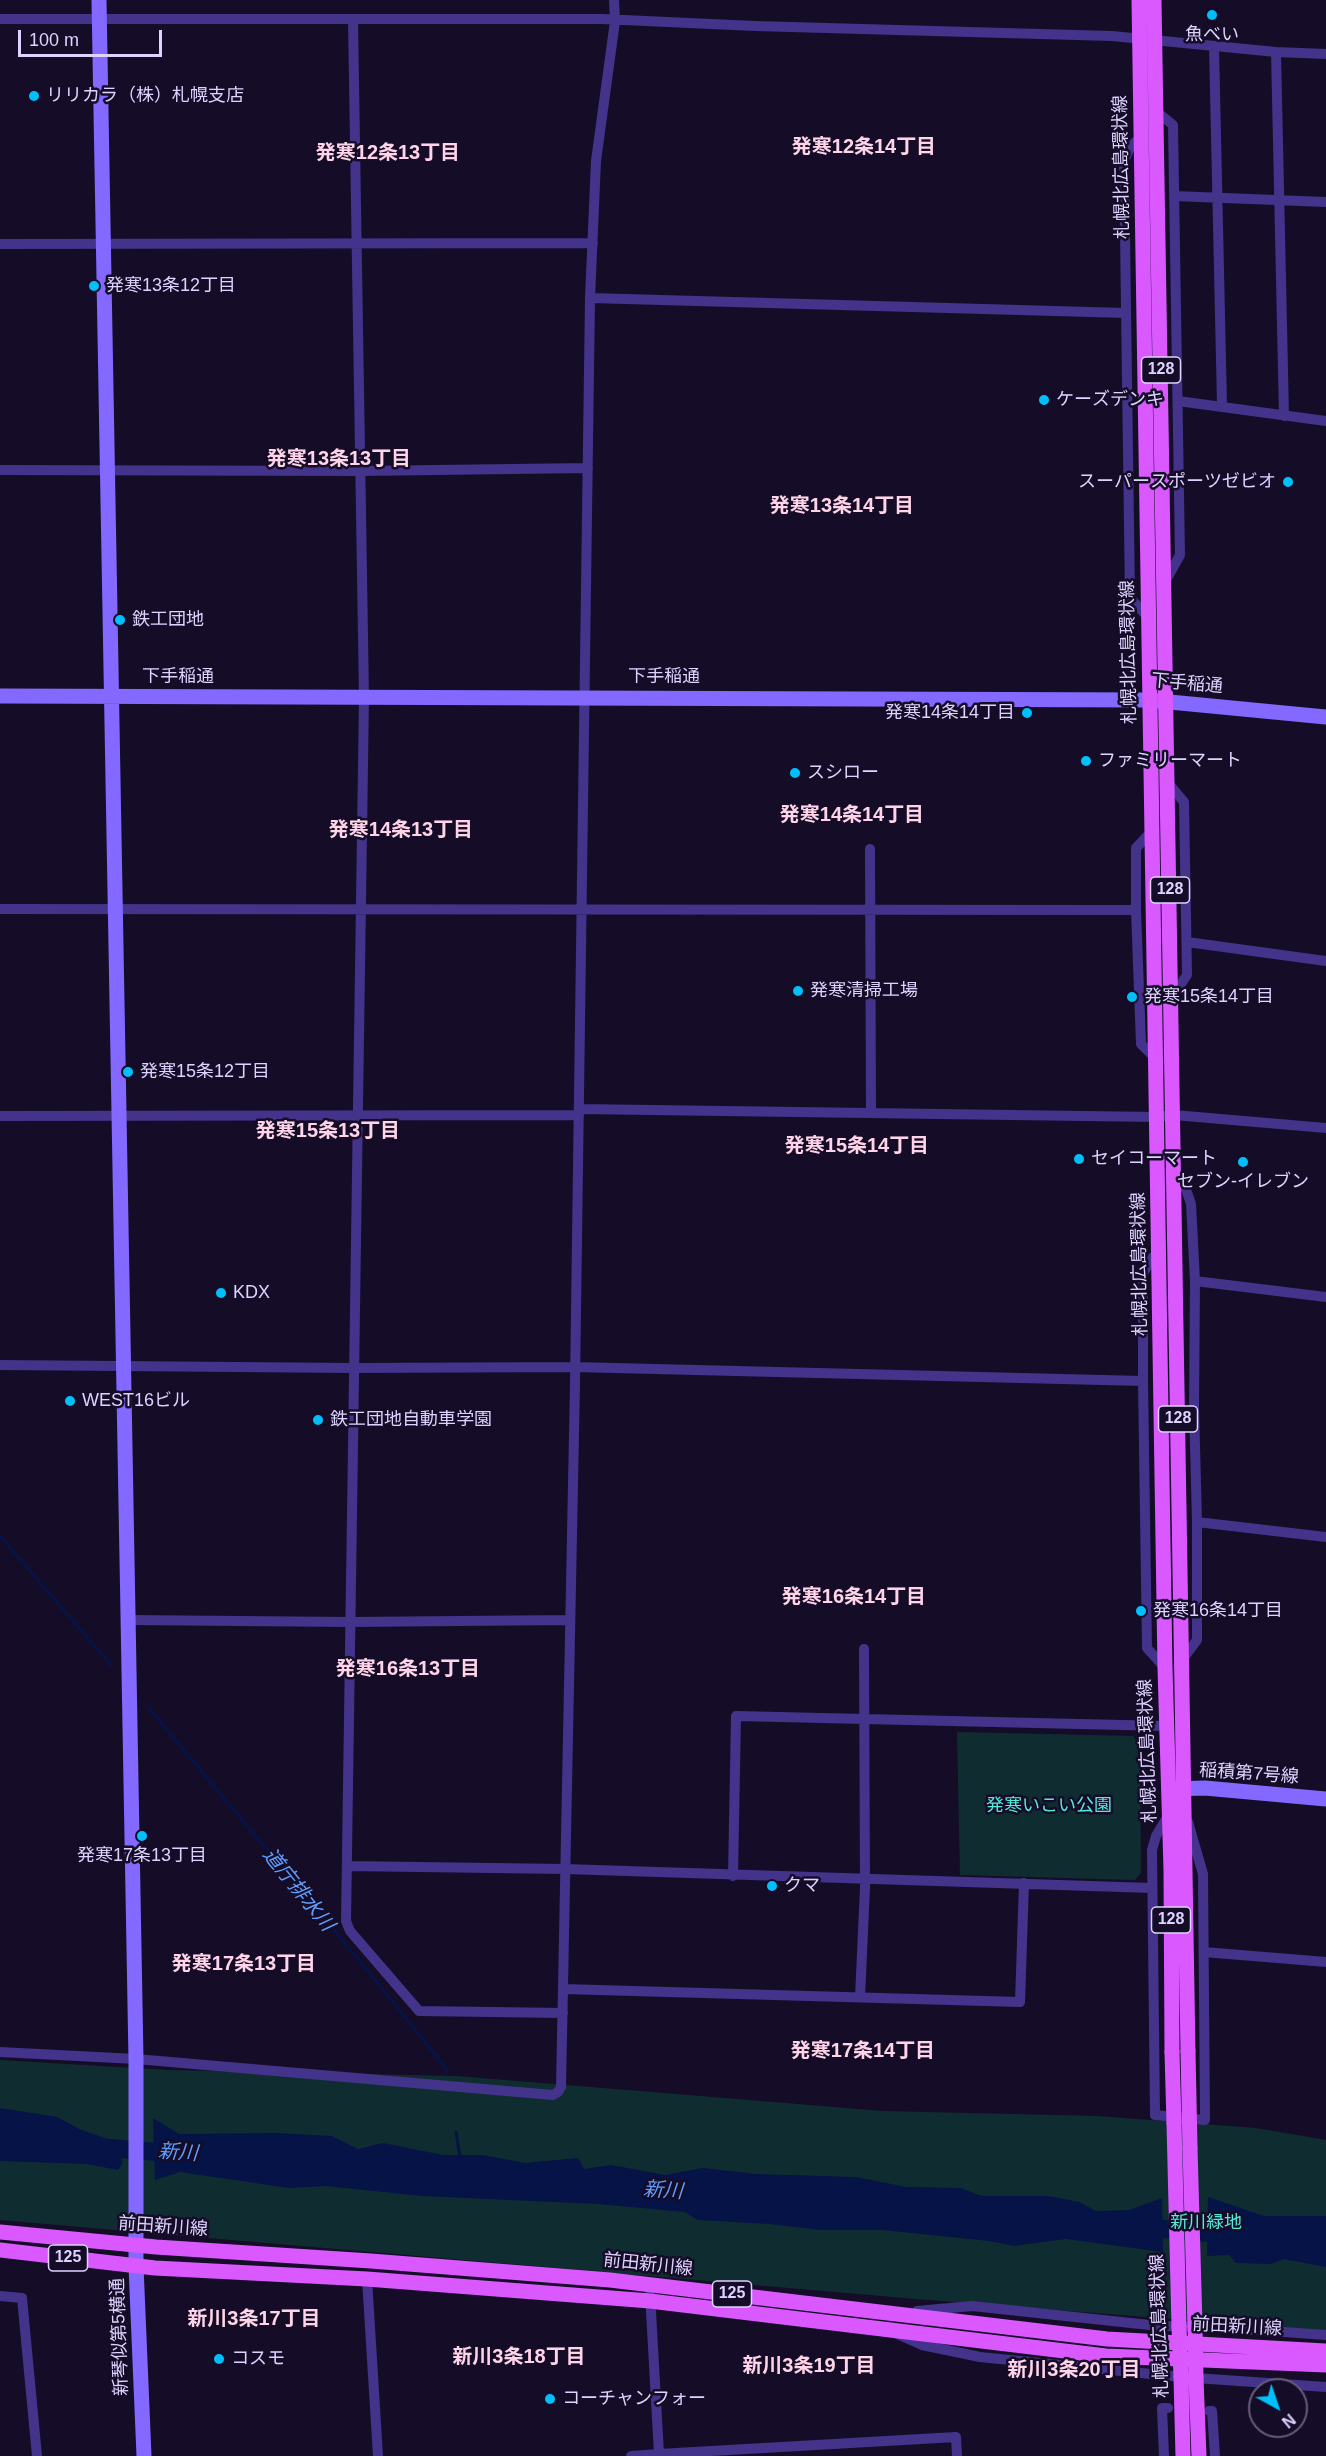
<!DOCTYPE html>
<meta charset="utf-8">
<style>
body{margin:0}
#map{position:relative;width:1326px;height:2456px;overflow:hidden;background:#150d27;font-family:Helvetica,sans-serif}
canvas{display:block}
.north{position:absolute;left:1248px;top:2378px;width:60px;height:60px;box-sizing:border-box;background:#150d27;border:2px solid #655c7d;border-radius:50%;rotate:140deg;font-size:16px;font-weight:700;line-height:24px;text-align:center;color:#ded2ff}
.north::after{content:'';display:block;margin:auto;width:21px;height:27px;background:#00bffd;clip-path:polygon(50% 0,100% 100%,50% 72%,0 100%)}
.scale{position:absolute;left:18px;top:30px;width:144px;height:27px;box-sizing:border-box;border:3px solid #ded2ff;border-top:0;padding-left:8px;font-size:18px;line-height:21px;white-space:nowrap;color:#ded2ff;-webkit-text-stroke:4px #150d27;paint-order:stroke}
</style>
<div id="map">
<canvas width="1326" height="2456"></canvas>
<div class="north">N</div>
<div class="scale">100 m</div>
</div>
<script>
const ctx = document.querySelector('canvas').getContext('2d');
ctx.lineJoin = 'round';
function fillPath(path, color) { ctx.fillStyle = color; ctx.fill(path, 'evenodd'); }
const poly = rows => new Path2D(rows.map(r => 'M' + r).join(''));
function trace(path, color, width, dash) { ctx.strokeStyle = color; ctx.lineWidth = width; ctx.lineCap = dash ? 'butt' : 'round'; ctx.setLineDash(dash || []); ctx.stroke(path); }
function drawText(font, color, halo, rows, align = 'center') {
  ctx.font = font + ' Helvetica,"Noto Sans JP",sans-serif'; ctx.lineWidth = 5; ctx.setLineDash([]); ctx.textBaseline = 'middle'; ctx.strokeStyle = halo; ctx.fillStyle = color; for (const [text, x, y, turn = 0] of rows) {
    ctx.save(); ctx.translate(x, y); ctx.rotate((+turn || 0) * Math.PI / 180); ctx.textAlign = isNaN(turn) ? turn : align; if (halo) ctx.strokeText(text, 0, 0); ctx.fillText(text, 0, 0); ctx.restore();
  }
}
fillPath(poly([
 [957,1732,1133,1736,1140,1745,1141,1873,1135,1880,960,1875],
 [0,2060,167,2070,456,2076,883,2111,1097,2116,1256,2128,1326,2140,1326,2331,916,2299,0,2220]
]), '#0f2d31');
fillPath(poly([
 [0,2108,57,2117,79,2129,122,2144,122,2164,118,2170,87,2164,0,2161],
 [153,2118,179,2134,276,2133,332,2136,358,2149,383,2143,443,2155,483,2155,525,2163,578,2158,584,2169,611,2165,665,2175,703,2168,756,2174,856,2177,906,2187,961,2188,981,2196,1049,2196,1079,2202,1096,2211,1129,2210,1162,2198,1163,2252,1066,2239,1014,2246,989,2241,883,2230,821,2230,769,2224,698,2220,685,2212,598,2204,422,2196,326,2186,289,2188,180,2172,155,2180],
 [1208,2197,1264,2216,1326,2216,1326,2267,1284,2259,1271,2264,1236,2263,1229,2255,1207,2256]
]), '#051347');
trace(poly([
 [0,1536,111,1665],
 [148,1707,363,1965,446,2068,447,2073],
 [456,2132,460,2157]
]), '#051347', 3);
trace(poly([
 [99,2147,179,2154],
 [1139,2227,1232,2235]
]), '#051347', 18);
trace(poly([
 [0,19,602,19,755,26,1112,36,1276,52,1326,54],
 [353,20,364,697,346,1921,350,1931,419,2011,563,2013],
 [1214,46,1222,405],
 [1276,52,1284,416],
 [1156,111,1173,125,1180,555,1165,582],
 [1141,138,1131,145,1124,161,1130,598,1148,617],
 [1174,196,1326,202],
 [0,244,593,243],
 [590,298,1126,313],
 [1178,401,1326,421],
 [0,470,360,471,588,468],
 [1168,783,1184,802,1187,975,1172,997],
 [1152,831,1136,848,1136,910,1141,1044,1156,1059],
 [870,849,871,1112],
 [0,909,1136,910],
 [1187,942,1326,961],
 [579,1109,1157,1117,1174,1115,1326,1128],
 [0,1116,579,1115],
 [1175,1179,1186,1189,1191,1204,1195,1281,1194,1408,1197,1522,1197,1640,1182,1660],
 [1160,1252,1153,1257,1143,1273,1143,1381,1147,1648,1165,1668],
 [1195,1281,1326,1297],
 [0,1365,354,1368,574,1367,1143,1381],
 [1197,1522,1326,1537],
 [128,1620,350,1622,569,1620],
 [1169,1814,1156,1836,1152,1850,1155,2115,1205,2120,1203,1874,1188,1822],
 [347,1866,565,1869,1152,1888],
 [733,1876,736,1716,1166,1726],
 [1204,1952,1326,1962],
 [563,1989,1020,2002,1024,1883],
 [860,1997,865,1888,864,1649],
 [0,2052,136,2059,553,2095,558,2092,561,2087,575,1384,590,298,596,161,615,21,614,0],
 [367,2279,378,2456],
 [650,2294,659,2454,956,2437,957,2456],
 [0,2296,22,2298,37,2456],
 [917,2311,972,2306,1159,2326,1214,2327,1326,2335],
 [897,2334,922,2345,980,2357,1181,2377,1326,2387],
 [1209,2411,1212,2411,1215,2456],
 [631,2456,659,2454],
 [1164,2456,1162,2408,1168,2408]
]), '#43338a', 10);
trace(poly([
 [99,0,136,2059,136,2266,144,2456],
 [0,696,1149,700,1326,717],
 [1172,1789,1205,1788,1326,1799]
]), '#8369ff', 15);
trace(poly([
 [1139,0,1165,1668,1171,1869,1172,2052],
 [1154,0,1188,2051],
 [1174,2123,1179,2327],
 [1190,2148,1195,2326],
 [0,2232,156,2247,371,2261,610,2280,1107,2339,1326,2351],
 [0,2250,155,2268,367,2279,650,2301,1106,2356,1326,2365],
 [1181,2377,1183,2456],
 [1196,2378,1199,2456]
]), '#d959ff', 15);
trace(poly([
 [1188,2051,1190,2148],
 [1172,2052,1174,2123],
 [1195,2326,1196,2378],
 [1179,2327,1181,2377]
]), '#d959ff', 15);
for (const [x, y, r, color] of [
 [1212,15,6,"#00bffd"],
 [34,96,6,"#00bffd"],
 [94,286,6,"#00bffd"],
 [1044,400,6,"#00bffd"],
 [1288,482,6,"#00bffd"],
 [120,620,6,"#00bffd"],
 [1027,713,6,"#00bffd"],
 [1086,761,6,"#00bffd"],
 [795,773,6,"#00bffd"],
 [798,991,6,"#00bffd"],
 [1132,997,6,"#00bffd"],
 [128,1072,6,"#00bffd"],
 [1079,1159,6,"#00bffd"],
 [1243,1162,6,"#00bffd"],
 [221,1293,6,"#00bffd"],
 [70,1401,6,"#00bffd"],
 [318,1420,6,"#00bffd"],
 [1141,1611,6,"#00bffd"],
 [142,1836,6,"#00bffd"],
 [772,1886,6,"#00bffd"],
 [219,2359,6,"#00bffd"],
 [550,2399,6,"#00bffd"]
]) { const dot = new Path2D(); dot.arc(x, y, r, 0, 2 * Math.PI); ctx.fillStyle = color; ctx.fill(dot); trace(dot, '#150d27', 2); }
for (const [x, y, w] of [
 [1161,370,39],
 [1170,890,39],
 [1178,1419,39],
 [1171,1920,39],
 [68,2258,39],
 [732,2294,39]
]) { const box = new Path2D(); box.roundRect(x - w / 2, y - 13, w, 26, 4.5); ctx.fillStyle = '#150d27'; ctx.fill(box); trace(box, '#ded2ff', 1.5); }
drawText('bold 16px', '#ded2ff', null, [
 ["128",1161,370],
 ["128",1170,890],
 ["128",1178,1419],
 ["128",1171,1920],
 ["125",68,2258],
 ["125",732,2294]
]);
drawText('18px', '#ded2ff', '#150d27', [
 ["魚べい",1212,35,"center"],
 ["リリカラ（株）札幌支店",46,96],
 ["発寒13条12丁目",106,286],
 ["ケーズデンキ",1056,400],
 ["スーパースポーツゼビオ",1276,482,"right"],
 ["鉄工団地",132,620],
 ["発寒14条14丁目",1015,713,"right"],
 ["ファミリーマート",1098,761],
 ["スシロー",807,773],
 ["発寒清掃工場",810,991],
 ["発寒15条14丁目",1144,997],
 ["発寒15条12丁目",140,1072],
 ["セイコーマート",1091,1159],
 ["セブン-イレブン",1243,1182,"center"],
 ["KDX",233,1293],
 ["WEST16ビル",82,1401],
 ["鉄工団地自動車学園",330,1420],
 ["発寒16条14丁目",1153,1611],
 ["発寒17条13丁目",142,1856,"center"],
 ["クマ",784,1886],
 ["コスモ",231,2359],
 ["コーチャンフォー",562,2399]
], 'left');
drawText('18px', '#ded2ff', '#150d27', [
 ["札幌北広島環状線",1122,167,-91],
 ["札幌北広島環状線",1129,652,-91],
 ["下手稲通",178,677],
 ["下手稲通",664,677],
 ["下手稲通",1187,684,5],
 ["札幌北広島環状線",1140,1264,-91],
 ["札幌北広島環状線",1148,1751,-92],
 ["稲積第7号線",1249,1774,4],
 ["前田新川線",163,2227,4],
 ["前田新川線",648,2265,6],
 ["札幌北広島環状線",1160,2326,-92],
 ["前田新川線",1237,2327,3],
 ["新琴似第5横通",120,2337,-92]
]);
drawText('18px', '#53ebdb', '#150d27', [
 ["発寒いこい公園",1049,1806],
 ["新川緑地",1206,2223]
]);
drawText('bold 20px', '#ffd4e9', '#150d27', [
 ["発寒12条14丁目",864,147],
 ["発寒12条13丁目",388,153],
 ["発寒13条13丁目",339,459],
 ["発寒13条14丁目",842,506],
 ["発寒14条14丁目",852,815],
 ["発寒14条13丁目",401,830],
 ["発寒15条13丁目",328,1131],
 ["発寒15条14丁目",857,1146],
 ["発寒16条14丁目",854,1597],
 ["発寒16条13丁目",408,1669],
 ["発寒17条13丁目",244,1964],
 ["発寒17条14丁目",863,2051],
 ["新川3条17丁目",254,2319],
 ["新川3条18丁目",519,2357],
 ["新川3条19丁目",809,2366],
 ["新川3条20丁目",1074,2370]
]);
drawText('italic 20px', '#609eff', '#150d27', [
 ["道庁排水川",298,1890,51],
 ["新川",178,2153,4],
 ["新川",663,2191,4]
]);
</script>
